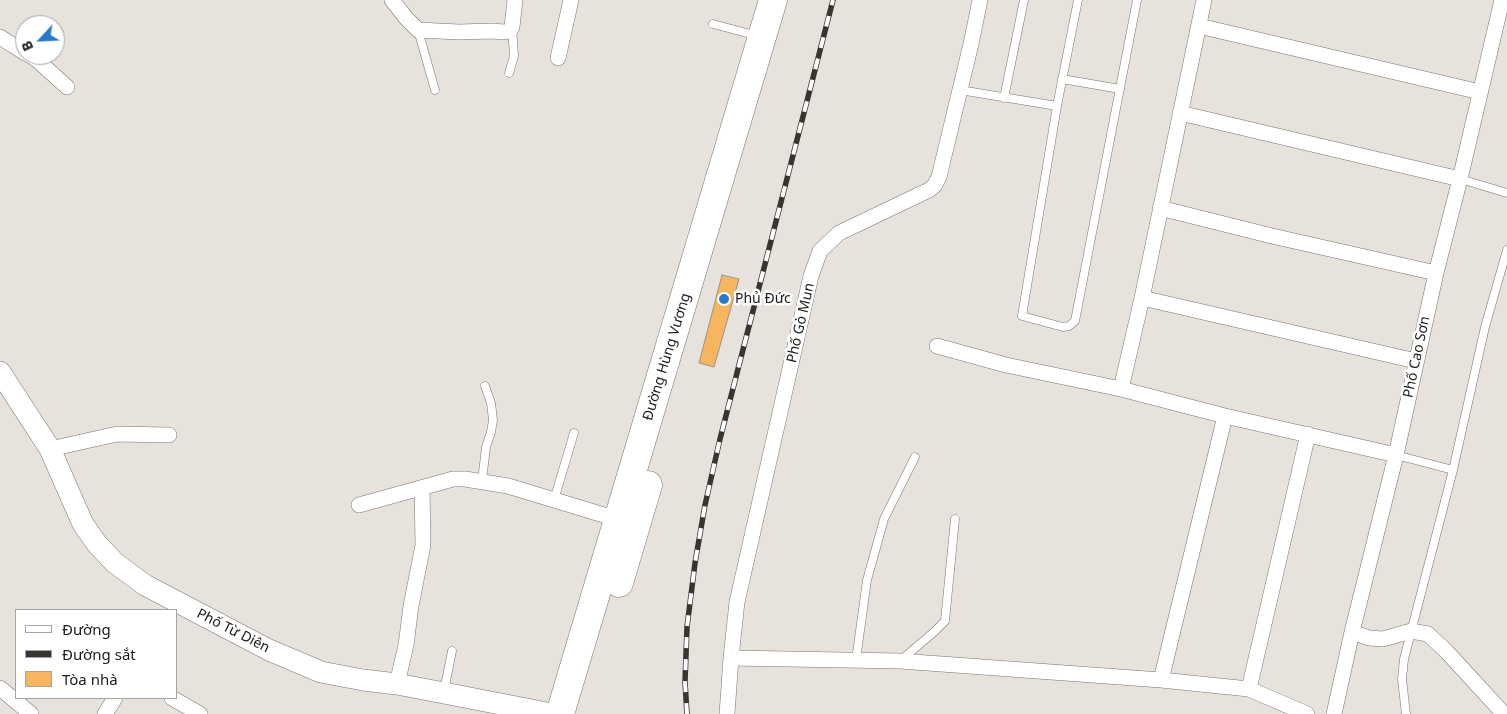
<!DOCTYPE html>
<meta charset="utf-8">
<style>
body{margin:0}
#map{position:relative;width:1507px;height:714px;overflow:hidden;background:#e7e2dc;font-family:"Noto Sans",sans-serif}
canvas{display:block}
.legend{position:absolute;left:15px;top:609px;width:162px;height:90px;box-sizing:border-box;background:#fff;border:1px solid #a4a4a3;margin:0;padding:6px 9px;list-style:none;font-size:15px;color:#1c1b18}
.legend li{display:flex;align-items:center;gap:10px;height:25px}
.legend b{width:25px;border:1px solid #a4a4a3}
.north{position:absolute;left:15px;top:15px;width:50px;height:50px;box-sizing:border-box;background:#fff;border:1px solid #a4a4a3;border-radius:50%;rotate:245deg;font-size:14px;font-weight:700;line-height:20px;text-align:center;color:#1c1b18}
.north::after{content:'';display:block;margin:auto;width:18px;height:22px;background:#297bca;clip-path:polygon(50% 0,100% 100%,50% 72%,0 100%)}
</style>
<div id="map">
<canvas width="1507" height="714"></canvas>
<ul class="legend">
<li><b style="height:6px;background:#fff"></b>Đường</li>
<li><b style="height:6px;background:#363531"></b>Đường sắt</li>
<li><b style="height:14px;background:#f7b55f"></b>Tòa nhà</li>
</ul>
<div class="north">B</div>
</div>
<script>
const ctx = document.querySelector('canvas').getContext('2d');
ctx.lineJoin = 'round';
function fillPath(path, color) { ctx.fillStyle = color; ctx.fill(path, 'evenodd'); }
const poly = rows => new Path2D(rows.map(r => 'M' + r).join(''));
function trace(path, color, width, dash) { ctx.strokeStyle = color; ctx.lineWidth = width; ctx.lineCap = dash ? 'butt' : 'round'; ctx.setLineDash(dash || []); ctx.stroke(path); }
function drawText(font, color, halo, rows, align = 'center') {
  ctx.font = font + ' "Noto Sans",sans-serif'; ctx.lineWidth = 5; ctx.setLineDash([]); ctx.textBaseline = 'middle'; ctx.strokeStyle = halo; ctx.fillStyle = color; for (const [text, x, y, turn = 0] of rows) {
    ctx.save(); ctx.translate(x, y); ctx.rotate((+turn || 0) * Math.PI / 180); ctx.textAlign = isNaN(turn) ? turn : align; if (halo) ctx.strokeText(text, 0, 0); ctx.fillText(text, 0, 0); ctx.restore();
  }
}
const building = poly([
 [722,275,739,279,714,367,699,363,722,275]
]);
fillPath(building, '#f7b55f');
trace(building, '#98938d', 1);
const lane = poly([
 [713,24,758,36],
 [418,30,435,90],
 [509,73,514,56,512,27],
 [1062,79,1120,89],
 [960,90,1057,106,1022,316,1063,327,1069,326,1075,321,1137,0],
 [1004,98,1024,0],
 [1057,106,1078,0],
 [1460,179,1507,193],
 [1396,455,1453,470],
 [482,481,486,447,491,432,493,420,491,403,485,386],
 [554,500,574,433],
 [856,660,867,580,881,530,884,519,915,457],
 [901,660,934,632,945,621,955,519],
 [444,691,452,651],
 [1406,714,1402,679,1404,659,1453,470,1485,327,1507,250]
]);
const street = poly([
 [392,0,406,18,418,30,459,32,492,31,504,32,509,31,512,27,515,0],
 [1199,26,1480,92],
 [0,37,25,53],
 [29,55,36,59,67,87],
 [558,58,571,0],
 [1180,113,1460,179],
 [1160,208,1272,236,1436,273],
 [1142,298,1416,361],
 [937,346,1006,365,1121,389,1225,416,1396,455],
 [1121,389,1142,298,1204,0],
 [50,449,117,434,169,435],
 [359,505,453,479,465,479,508,486,617,519],
 [1352,632,1369,638,1383,639,1411,631,1428,634,1447,652,1504,714],
 [731,658,900,661,1161,680,1249,689,1307,714],
 [1161,680,1225,416],
 [397,684,406,645,411,606,423,545,422,488],
 [0,688,31,714],
 [1249,689,1308,434],
 [172,698,200,714],
 [105,714,115,698],
 [727,714,731,658,737,602,811,276,820,251,839,233,929,190,935,185,939,177,971,44,980,0],
 [1334,714,1352,632,1396,455,1436,273,1460,179,1502,0]
]);
const secondary = poly([
 [0,372,50,449,83,524,97,544,115,563,145,585,269,650,321,672,363,680,397,684,444,693,552,714]
]);
const highway = poly([
 [619,583,648,485],
 [560,714,773,0]
]);
trace(lane, '#79746f', 9);
trace(street, '#79746f', 16);
trace(secondary, '#79746f', 22);
trace(highway, '#79746f', 29);
trace(lane, '#fff', 8);
trace(street, '#fff', 15);
trace(secondary, '#fff', 21);
trace(highway, '#fff', 28);
const rail = poly([
 [687,714,685,682,687,627,695,563,705,505,720,439,833,0]
]);
trace(rail, '#363531', 5.5);
trace(rail, '#fff', 4, [11]);
for (const [x, y, r, color] of [
 [724,299,6,"#297bca"]
]) { const dot = new Path2D(); dot.arc(x, y, r, 0, 2 * Math.PI); ctx.fillStyle = color; ctx.fill(dot); trace(dot, '#fff', 2); }
drawText('14px', '#1c1b18', '#fff', [
 ["Phủ Đức",735,299]
], 'left');
drawText('14px', '#1c1b18', '#fff', [
 ["Phố Gò Mun",801,323,-77],
 ["Đường Hùng Vương",667,357,-73],
 ["Phố Cao Sơn",1417,357,-78],
 ["Phố Từ Diên",233,631,27]
]);
</script>
